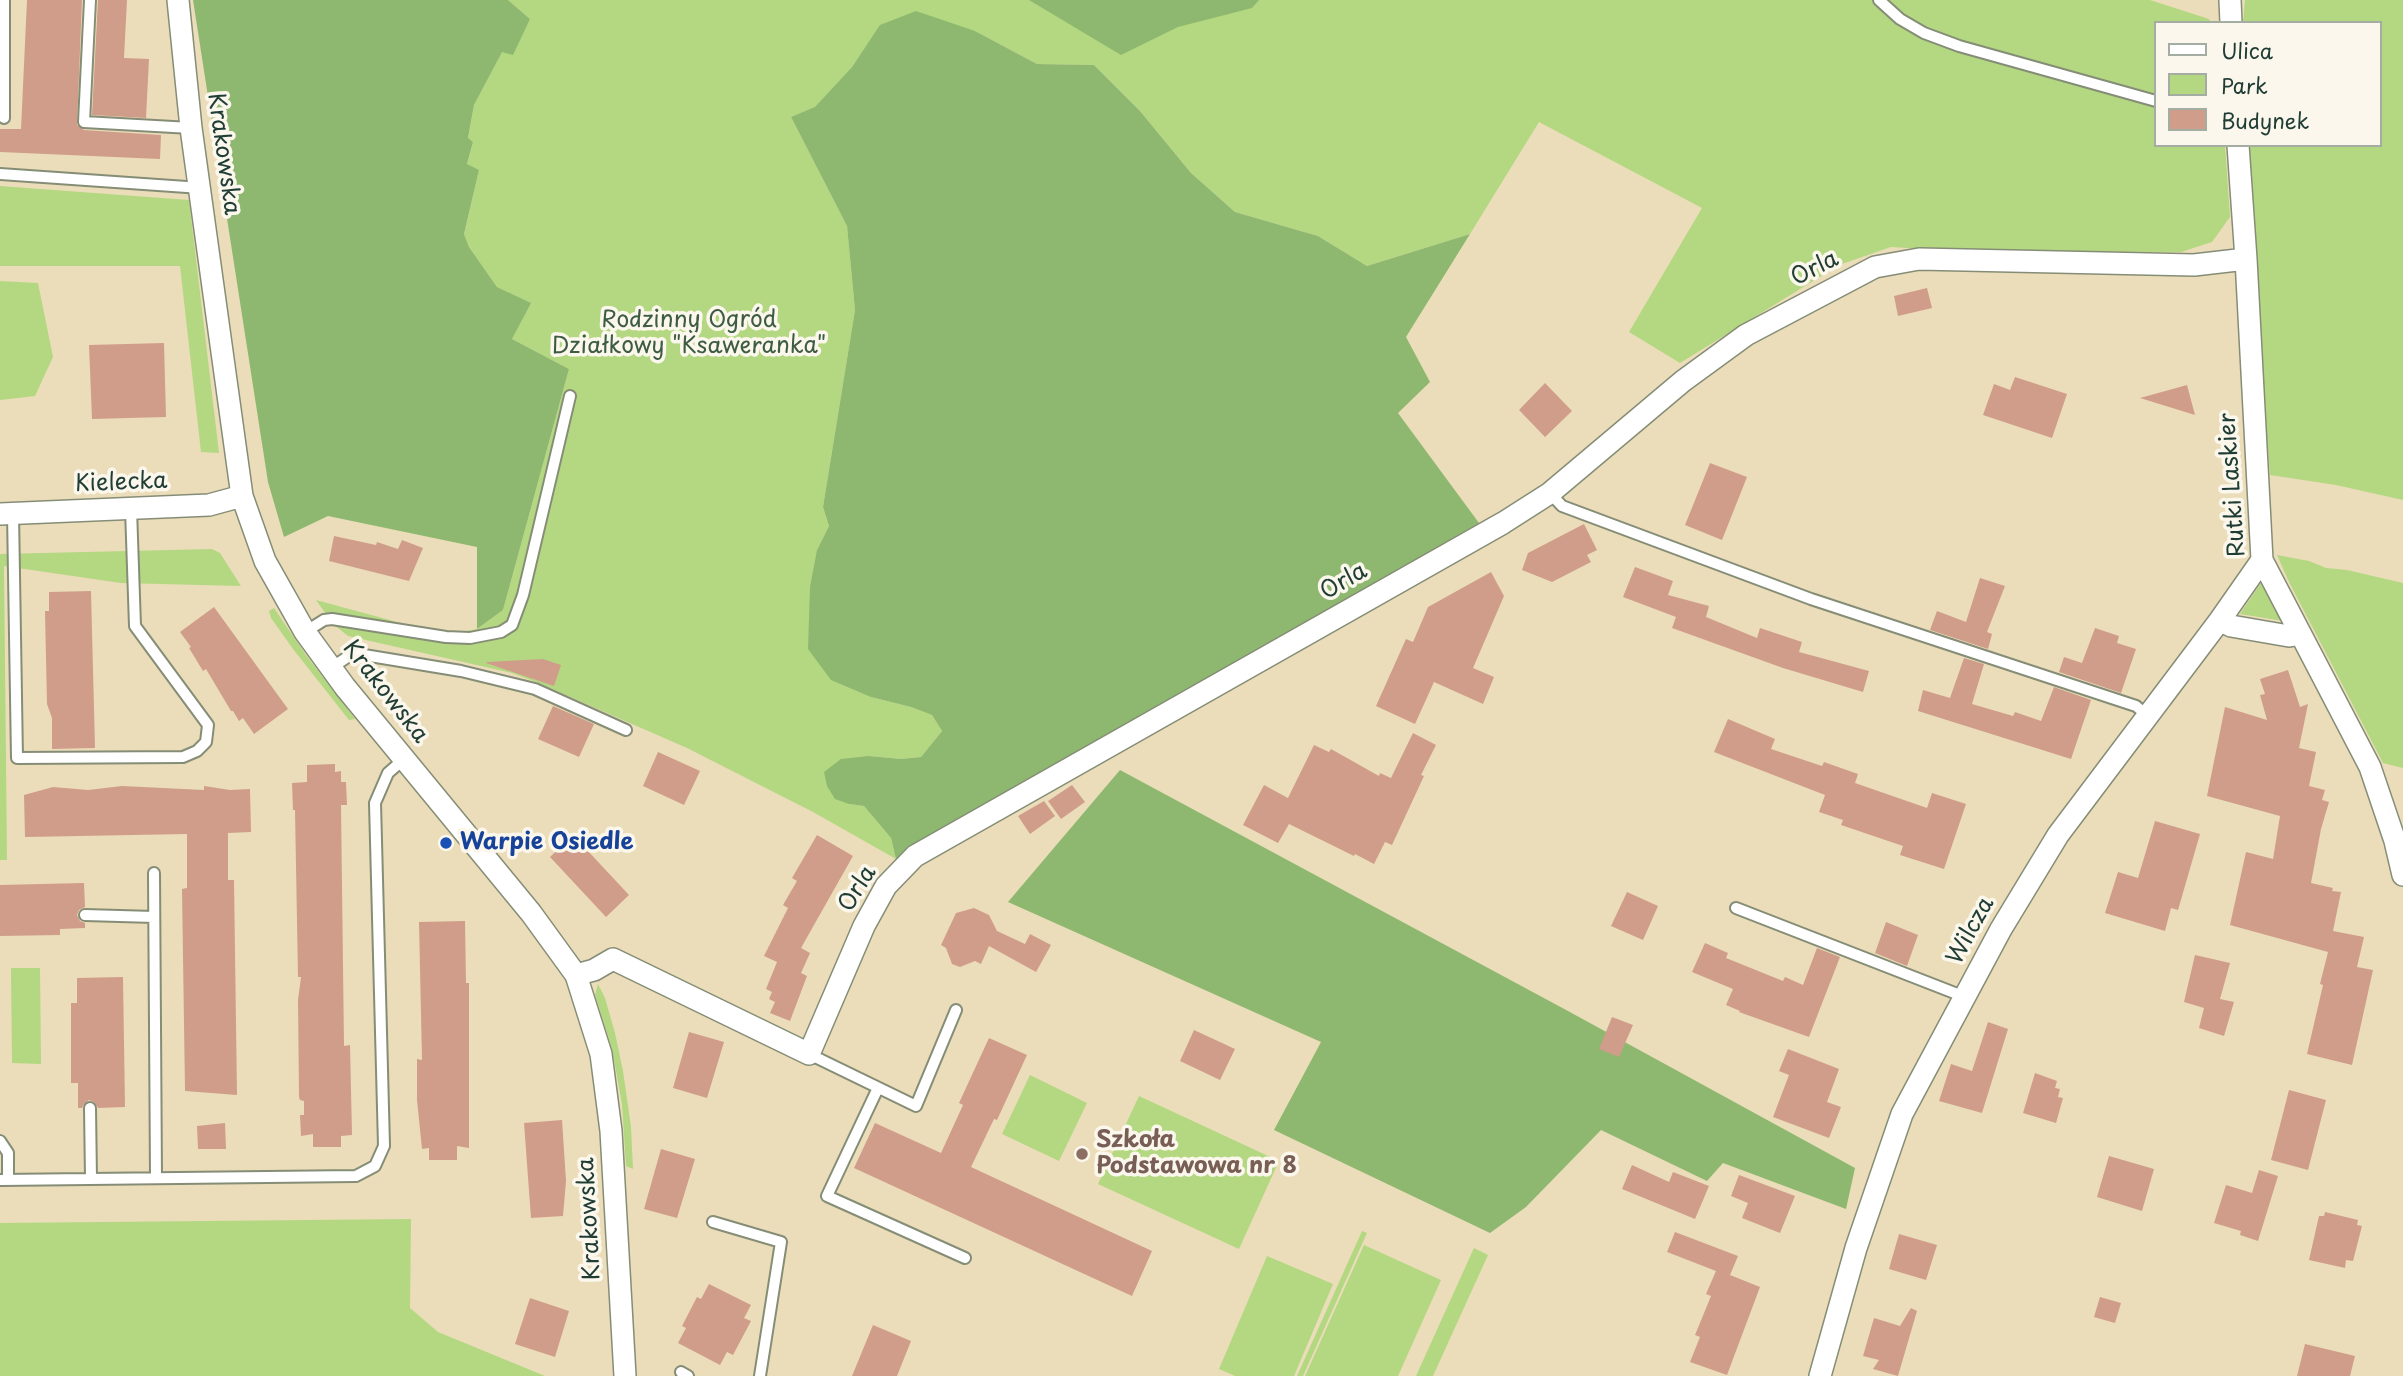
<!DOCTYPE html>
<meta charset="utf-8">
<style>
body{margin:0}
#map{position:relative;width:2403px;height:1376px;overflow:hidden;background:#ebddb9;font-family:"Playpen Sans",sans-serif}
canvas{display:block}
.legend{position:absolute;left:2154px;top:21px;width:228px;height:126px;box-sizing:border-box;background:#fbf7ec;border:2px solid #a3ada2;margin:0;padding:9px 12px;list-style:none;font-size:21px;color:#1f3d34}
.legend li{display:flex;align-items:center;gap:14px;height:35px}
.legend b{width:35px;border:2px solid #a3ada2}
</style>
<div id="map">
<canvas width="2403" height="1376"></canvas>
<ul class="legend">
<li><b style="height:9px;background:#fff"></b>Ulica</li>
<li><b style="height:19px;background:#b3d881"></b>Park</li>
<li><b style="height:19px;background:#d09d8a"></b>Budynek</li>
</ul>
</div>
<script>
const ctx = document.querySelector('canvas').getContext('2d');
ctx.lineJoin = 'round';
function fillPath(path, color) { ctx.fillStyle = color; ctx.fill(path, 'evenodd'); }
const poly = rows => new Path2D(rows.map(r => 'M' + r).join(''));
function trace(path, color, width, dash) { ctx.strokeStyle = color; ctx.lineWidth = width; ctx.lineCap = dash ? 'butt' : 'round'; ctx.setLineDash(dash || []); ctx.stroke(path); }
function drawText(font, color, halo, rows, align = 'center') {
  ctx.font = font + ' "Playpen Sans",sans-serif'; ctx.lineWidth = 7; ctx.setLineDash([]); ctx.textBaseline = 'middle'; ctx.strokeStyle = halo; ctx.fillStyle = color; for (const [text, x, y, turn = 0] of rows) {
    ctx.save(); ctx.translate(x, y); ctx.rotate((+turn || 0) * Math.PI / 180); ctx.textAlign = isNaN(turn) ? turn : align; if (halo) ctx.strokeText(text, 0, 0); ctx.fillText(text, 0, 0); ctx.restore();
  }
}
fillPath(poly([
 [508,0,2150,0,2209,19,2211,23,2156,23,2156,145,2225,145,2230,217,2212,242,2181,252,1959,251,1891,247,1839,265,1680,363,1629,332,1702,208,1539,122,1470,234,1367,266,1318,236,1235,212,1191,173,1140,111,1094,65,1037,64,975,31,881,25,852,67,815,108,791,117,847,226,855,310,823,507,829,526,817,550,871,697,911,707,932,715,942,731,921,757,901,759,869,756,849,804,864,806,880,825,891,838,896,859,813,812,687,748,536,682,512,673,348,636,333,624,316,600,445,635,477,629,503,610,569,369,512,339,530,303,497,287,469,247,464,234,479,170,467,165,473,142,468,139,474,105,502,51,530,19],
 [2245,0,2403,0,2403,500,2336,485,2270,475,2253,259,2247,145,2380,145,2380,23,2243,23],
 [0,186,189,200,219,453,201,452,180,266,0,266],
 [0,281,38,283,53,357,35,396,0,400],
 [212,549,220,553,241,586,121,583,4,566,7,860,0,860,0,554],
 [2277,555,2309,561,2326,568,2347,570,2403,583,2403,768,2383,763,2289,582],
 [2263,580,2283,621,2240,614],
 [274,608,306,655,355,719,349,720,293,649,271,618,269,611],
 [11,968,40,968,41,1064,12,1063],
 [598,984,605,998,615,1033,623,1071,631,1127,633,1169,626,1166,622,1104,612,1049,595,995],
 [1030,1075,1087,1103,1059,1161,1002,1134],
 [1139,1096,1279,1161,1239,1249,1098,1184],
 [411,1219,410,1308,438,1332,545,1376,0,1376,0,1223],
 [1362,1231,1367,1233,1303,1376,1297,1376],
 [1364,1245,1441,1280,1398,1376,1305,1376],
 [1474,1248,1488,1255,1433,1376,1416,1376],
 [1267,1256,1333,1284,1294,1376,1235,1376,1219,1369]
]), '#b3d881');
fillPath(poly([
 [193,0,508,0,530,19,513,55,502,52,474,105,468,138,473,142,467,164,479,170,464,234,469,247,497,287,531,303,512,339,569,369,503,610,477,629,477,547,328,516,284,537,268,482],
 [1029,0,1259,0,1252,8,1178,27,1121,55],
 [916,11,975,31,1037,64,1094,65,1140,111,1191,173,1235,212,1318,236,1367,266,1470,234,1406,337,1430,382,1398,413,1479,523,896,859,891,838,880,825,864,806,849,804,835,799,827,786,824,772,841,759,869,756,901,759,921,757,942,731,932,715,911,707,871,697,831,680,808,649,810,587,817,550,829,526,823,507,855,310,847,226,791,117,815,107,852,67,880,25],
 [1120,770,1568,1011,1855,1168,1846,1209,1723,1163,1707,1181,1601,1130,1526,1207,1490,1233,1274,1130,1321,1042,1008,902]
]), '#8eb86f');
fillPath(poly([
 [27,0,82,0,77,125,84,130,161,135,160,159,0,152,0,129,21,129],
 [98,0,127,0,124,58,149,59,146,118,92,115],
 [1927,288,1932,308,1898,316,1894,296],
 [164,343,166,417,92,419,89,345],
 [2015,377,2067,394,2052,438,1983,415,1994,384,2010,390],
 [1545,383,1572,411,1545,437,1519,410],
 [2187,385,2195,415,2140,398],
 [1710,463,1747,477,1722,540,1685,525],
 [1584,524,1597,550,1587,555,1591,562,1552,582,1522,570,1528,553],
 [334,536,376,545,377,542,398,549,402,540,423,548,409,581,329,561],
 [1635,567,1673,581,1668,595,1709,606,1706,617,1757,638,1760,628,1802,642,1799,652,1869,671,1863,692,1783,668,1672,628,1676,617,1623,597],
 [1491,572,1504,596,1473,668,1494,677,1483,704,1434,682,1415,724,1376,706,1406,639,1413,642,1428,607],
 [1980,578,2005,586,1987,632,1992,634,1988,649,1930,630,1937,611,1966,622],
 [91,591,95,748,52,749,52,718,47,704,45,611,49,611,49,592],
 [214,607,288,709,254,734,243,718,239,721,233,711,231,711,206,669,203,671,189,648,191,647,180,632],
 [2095,628,2119,636,2117,643,2136,649,2121,693,2059,672,2064,657,2082,663],
 [1964,658,1984,664,1972,704,2013,716,2015,712,2041,721,2054,687,2091,700,2071,759,1918,711,1923,690,1950,698],
 [543,659,561,665,554,686,486,663,487,662],
 [2288,670,2300,707,2308,704,2299,748,2316,752,2309,786,2325,790,2322,800,2329,802,2321,829,2311,883,2333,888,2332,891,2341,892,2333,931,2364,937,2357,967,2373,970,2352,1065,2307,1054,2323,985,2320,984,2328,952,2230,925,2246,852,2273,859,2280,816,2207,796,2225,707,2267,720,2260,695,2265,694,2260,679],
 [553,706,594,724,579,757,538,739],
 [1728,719,1775,739,1771,749,1822,766,1824,762,1858,774,1855,783,1927,808,1932,793,1966,804,1944,869,1900,855,1903,846,1841,825,1843,820,1819,812,1825,795,1714,752],
 [1413,733,1436,745,1421,775,1424,776,1392,845,1385,842,1374,864,1355,854,1354,856,1289,824,1278,843,1243,825,1264,785,1288,798,1314,745,1329,752,1331,749,1379,776,1380,773,1391,778],
 [658,752,700,771,684,805,643,786],
 [335,764,335,772,341,771,341,782,346,782,347,805,341,805,344,1046,350,1045,352,1135,341,1136,341,1147,313,1147,313,1134,301,1136,300,1115,304,1115,304,1101,300,1100,299,1097,298,1000,301,977,298,977,295,810,293,810,292,783,307,782,307,765],
 [1072,785,1085,802,1061,819,1048,801],
 [122,786,204,790,204,786,230,790,250,789,251,832,228,833,228,880,234,880,237,1095,185,1091,182,889,187,888,187,834,25,837,24,795,53,787,88,790],
 [1044,801,1055,816,1030,834,1018,816],
 [2155,821,2200,834,2178,910,2171,908,2165,931,2105,913,2118,872,2138,878],
 [573,835,629,895,606,917,550,857],
 [817,835,853,856,801,948,810,953,801,973,807,976,790,1021,770,1013,775,1002,769,999,772,992,766,989,777,962,764,956,788,908,783,905,797,881,792,878],
 [84,883,85,907,79,910,77,915,80,921,85,923,85,928,60,929,60,935,0,936,0,885],
 [1627,892,1658,906,1643,940,1611,926],
 [974,908,989,915,997,931,1025,944,1030,934,1051,945,1036,972,989,946,981,964,975,961,960,967,952,964,946,948,941,945,956,913],
 [465,921,466,983,469,983,469,1148,457,1146,457,1160,429,1160,429,1148,422,1149,417,1100,417,1059,422,1060,419,922],
 [1886,922,1918,935,1907,966,1875,953],
 [1705,943,1728,953,1726,958,1783,981,1785,977,1803,985,1817,948,1840,957,1809,1037,1739,1012,1740,1011,1726,1005,1733,989,1692,972],
 [2195,955,2230,963,2220,999,2234,1002,2224,1036,2199,1028,2204,1008,2184,1002],
 [123,977,125,1107,98,1108,94,1102,89,1100,84,1104,82,1108,78,1108,78,1083,71,1083,71,1003,77,1003,77,978],
 [1612,1017,1633,1025,1619,1057,1599,1049],
 [1988,1022,2008,1029,1982,1113,1939,1101,1951,1064,1972,1071],
 [1194,1030,1235,1049,1220,1080,1180,1061],
 [689,1032,724,1042,707,1098,673,1088],
 [989,1038,1027,1055,997,1120,994,1119,971,1167,1152,1251,1132,1296,854,1168,875,1123,941,1153,963,1105,959,1103],
 [1788,1049,1839,1069,1827,1102,1841,1107,1829,1138,1773,1117,1789,1075,1779,1071],
 [2035,1073,2057,1081,2055,1088,2060,1089,2058,1097,2063,1098,2056,1123,2023,1113],
 [2289,1090,2326,1100,2308,1170,2271,1160],
 [562,1120,566,1181,563,1216,531,1218,524,1123],
 [225,1123,226,1149,198,1149,197,1126],
 [661,1149,695,1159,677,1218,644,1209],
 [2109,1156,2154,1169,2142,1211,2097,1197],
 [1632,1165,1669,1182,1673,1172,1709,1186,1695,1219,1622,1189],
 [2259,1170,2278,1176,2258,1241,2240,1235,2241,1231,2214,1223,2226,1185,2252,1193],
 [1739,1175,1795,1196,1780,1233,1742,1218,1748,1203,1731,1196],
 [2325,1212,2358,1220,2357,1225,2362,1226,2353,1261,2346,1260,2345,1268,2309,1260,2319,1216,2324,1216],
 [1675,1232,1738,1256,1730,1275,1760,1287,1727,1375,1690,1362,1700,1337,1695,1335,1711,1296,1706,1294,1716,1271,1667,1252],
 [1899,1234,1937,1245,1926,1280,1889,1269],
 [709,1284,751,1305,744,1318,751,1321,733,1355,727,1352,720,1365,678,1343,686,1328,682,1326,697,1297,701,1299],
 [2100,1297,2121,1303,2115,1323,2094,1317],
 [530,1298,569,1311,555,1357,515,1344],
 [1911,1308,1917,1311,1898,1376,1873,1369,1879,1360,1863,1356,1874,1318,1900,1326],
 [873,1325,911,1341,897,1376,852,1376],
 [2305,1344,2355,1356,2350,1376,2297,1376]
]), '#d09d8a');
const lane = poly([
 [90,0,84,122,191,128],
 [1879,0,1900,19,1924,33,1959,46,2156,101],
 [4,118,4,0],
 [0,174,201,188],
 [1550,493,1562,506,1811,599,2136,706,2148,716],
 [13,513,17,758,183,757,197,751,206,742,208,725,135,626,131,509],
 [305,632,324,620,332,619,446,637,470,638,501,632,512,625,523,595,570,396],
 [331,668,349,656,358,654,461,671,535,689,626,730],
 [154,873,156,1178],
 [1736,908,1965,997],
 [85,915,154,917],
 [809,1054,916,1106,956,1010],
 [878,1088,827,1196,965,1258],
 [90,1108,91,1179],
 [0,1141,8,1153,8,1180],
 [0,1180,356,1176,375,1166,384,1146,375,803,388,773,404,759],
 [713,1222,781,1242,760,1376],
 [681,1372,688,1376]
]);
const street = poly([
 [178,0,191,128,242,496,265,561,305,632,345,687,531,913,576,975,601,1054,611,1131,625,1376],
 [2230,0,2231,23],
 [2238,145,2246,259,2262,560,2370,767,2395,841,2403,875],
 [0,514,209,505,242,496],
 [2220,620,2231,626,2289,636,2300,634],
 [576,975,594,970,613,959,809,1054,864,926,886,886,915,856,1503,523,1550,493,1683,381,1746,335,1875,267,1919,259,2194,265,2246,259],
 [1820,1376,1856,1248,1902,1114,2001,929,2058,835,2220,620,2262,560]
]);
trace(lane, '#858d76', 14);
trace(street, '#858d76', 24);
trace(lane, '#fff', 10);
trace(street, '#fff', 21);
for (const [x, y, r, color] of [
 [446,843,7,"#1a4fb4"],
 [1082,1154,7,"#8d6e63"]
]) { const dot = new Path2D(); dot.arc(x, y, r, 0, 2 * Math.PI); ctx.fillStyle = color; ctx.fill(dot); trace(dot, '#fbf7ec', 2.5); }
drawText('23px', '#1f3d34', '#fbf7ec', [
 ["Krakowska",223,154,82],
 ["Orla",1815,269,-27],
 ["Kielecka",121,483,-2],
 ["Rutki Laskier",2233,485,-94],
 ["Orla",1344,582,-30],
 ["Krakowska",385,692,52],
 ["Orla",858,889,-58],
 ["Wilcza",1971,931,-61],
 ["Krakowska",590,1219,-93]
]);
drawText('23px', '#3d5c43', '#fbf7ec', [
 ["Rodzinny Ogród",689,321],
 ["Działkowy \"Ksaweranka\"",689,347]
]);
drawText('bold 23px', '#164399', '#fbf7ec', [
 ["Warpie Osiedle",460,843]
], 'left');
drawText('bold 23px', '#785e54', '#fbf7ec', [
 ["Szkoła",1096,1141],
 ["Podstawowa nr 8",1096,1167]
], 'left');
</script>
